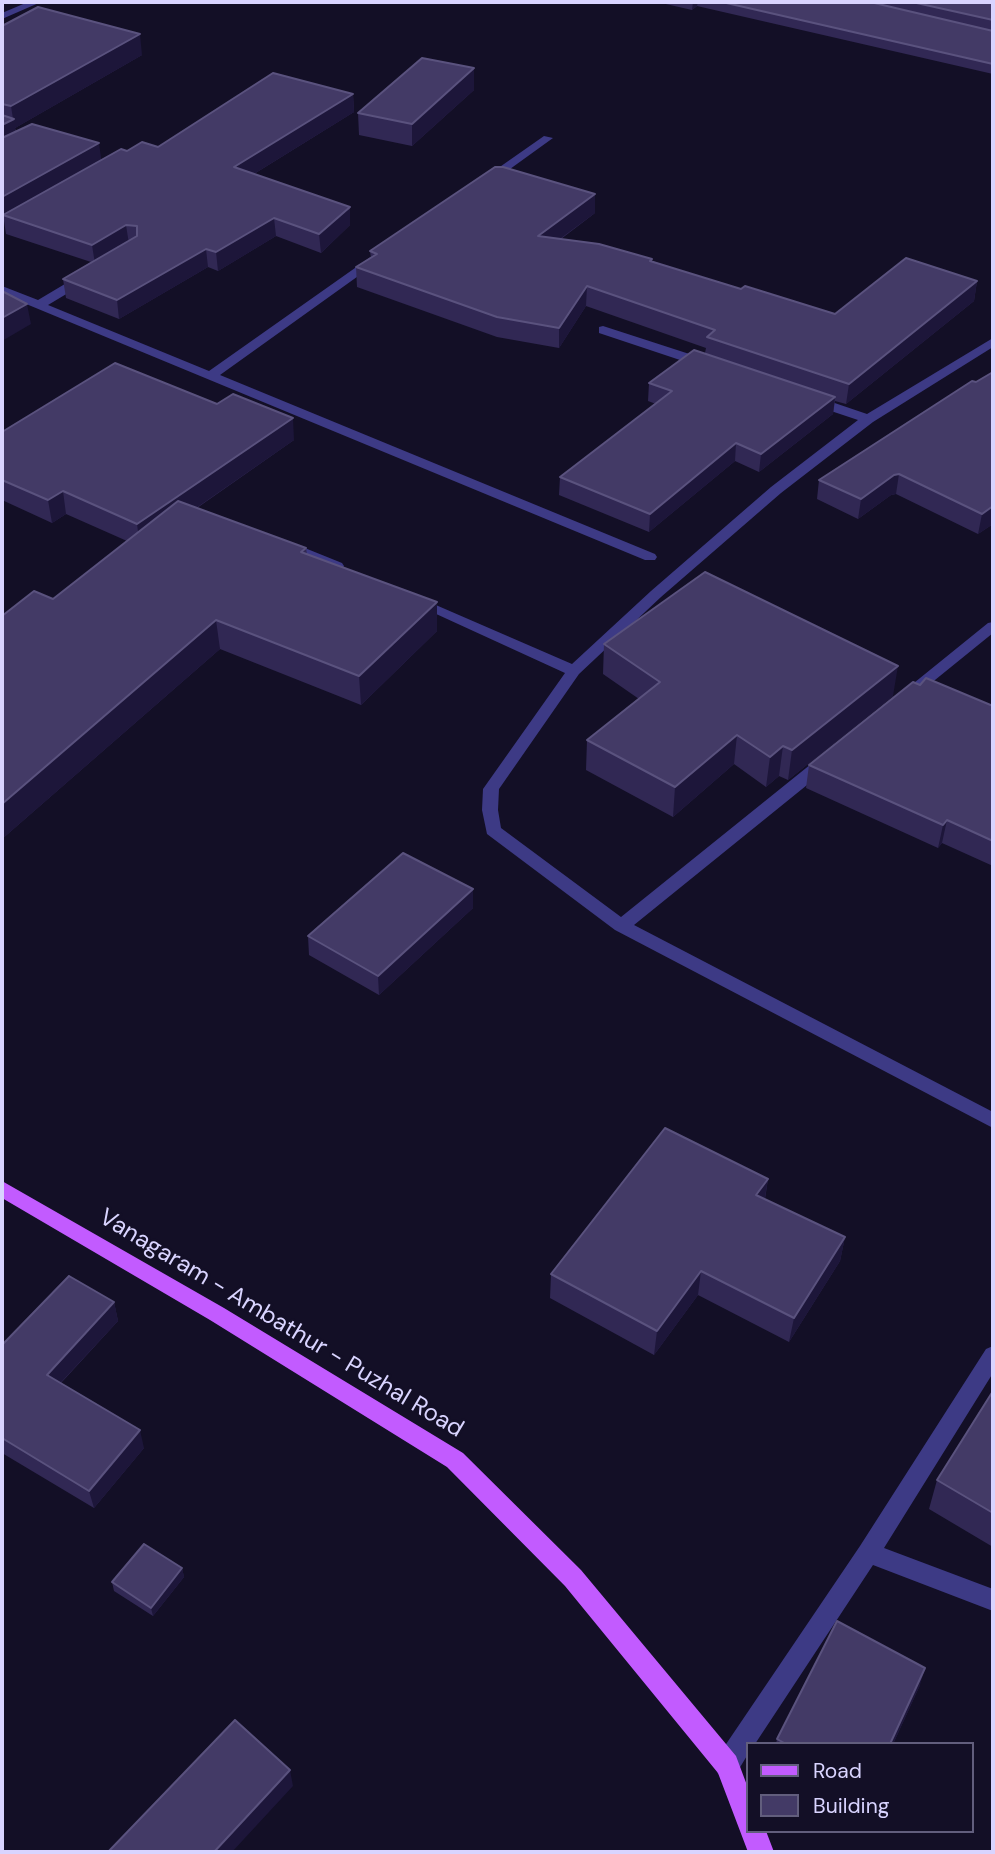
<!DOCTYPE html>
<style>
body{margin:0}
#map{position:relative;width:995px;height:1854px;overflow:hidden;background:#130f26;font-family:"DM Sans",sans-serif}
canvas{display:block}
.frame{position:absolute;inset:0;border:4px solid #d9d4ff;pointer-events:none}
.legend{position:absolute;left:746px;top:1742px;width:228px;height:91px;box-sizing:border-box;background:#130f26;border:2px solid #625e7d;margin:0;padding:9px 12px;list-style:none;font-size:21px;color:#d9d4ff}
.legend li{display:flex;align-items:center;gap:14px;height:35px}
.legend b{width:35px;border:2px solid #625e7d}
</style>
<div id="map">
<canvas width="995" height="1854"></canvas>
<div class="frame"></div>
<ul class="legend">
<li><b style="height:9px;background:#c25bff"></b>Road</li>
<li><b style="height:19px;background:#433a66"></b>Building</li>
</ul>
</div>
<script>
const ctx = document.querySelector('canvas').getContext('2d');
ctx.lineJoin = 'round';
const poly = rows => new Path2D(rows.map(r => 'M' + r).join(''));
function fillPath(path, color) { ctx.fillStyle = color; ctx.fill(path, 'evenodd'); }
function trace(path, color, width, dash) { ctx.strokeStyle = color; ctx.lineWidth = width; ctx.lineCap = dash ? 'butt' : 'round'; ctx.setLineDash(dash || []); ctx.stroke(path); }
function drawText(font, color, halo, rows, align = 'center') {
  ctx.font = font + ' "DM Sans",sans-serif'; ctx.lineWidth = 5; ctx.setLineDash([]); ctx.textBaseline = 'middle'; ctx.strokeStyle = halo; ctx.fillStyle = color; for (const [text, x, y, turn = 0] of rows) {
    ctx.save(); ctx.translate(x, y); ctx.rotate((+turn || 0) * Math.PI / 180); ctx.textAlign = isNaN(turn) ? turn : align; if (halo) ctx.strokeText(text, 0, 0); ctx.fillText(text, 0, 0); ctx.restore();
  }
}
fillPath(poly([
 [28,2,41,2,2,19,2,13,28,2],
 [544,136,553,138,492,182,484,182,484,178,544,136],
 [372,256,382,259,220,375,655,554,657,557,655,560,645,560,2,294,2,286,38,300,80,275,88,275,88,281,48,305,209,371,372,256],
 [603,326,711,361,712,364,706,368,701,367,599,333,599,327,603,326],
 [993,338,993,347,873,422,781,493,661,597,579,674,499,789,498,810,501,828,621,917,821,756,833,756,835,760,833,764,634,925,993,1112,993,1128,615,930,487,834,482,810,483,789,565,673,410,602,417,598,422,599,572,664,651,591,771,487,858,420,807,403,807,397,817,397,867,414,993,338],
 [285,540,342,563,344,566,342,569,332,569,280,547,280,541,285,540],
 [993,622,993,633,914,697,904,697,901,694,904,691,988,623,993,622],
 [993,1346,993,1373,884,1548,993,1589,993,1611,873,1565,755,1744,748,1744,748,1754,736,1774,727,1777,718,1774,715,1765,718,1756,860,1546,986,1349,993,1346]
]), '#3d3a85');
fillPath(poly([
 [2,1181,224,1308,463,1453,581,1570,736,1756,748,1788,748,1831,766,1831,774,1852,748,1852,718,1773,565,1586,447,1467,210,1320,2,1198,2,1181]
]), '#c25bff');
fillPath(poly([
 [657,2,993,2,993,74,697,6,692,10],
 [2,26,142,55,15,128,16,131,102,160,127,151,158,147,353,94,354,112,254,174,350,225,321,253,276,236,218,271,208,267,119,319,66,298,63,279,91,262,6,234,4,221,2,222],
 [474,68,474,90,412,146,359,135,358,113],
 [595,213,561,239,652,259,652,261,741,289,835,314,977,281,974,301,846,404,835,401,833,414,759,472,735,461,649,532,559,495,560,477,656,404,648,401,649,383,705,353,706,348,586,306,559,348,497,337,357,287,356,267,371,258,370,251],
 [972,381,993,524,978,534,896,494,891,495,858,519,817,499,819,480],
 [2,432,294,440,197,508,306,548,307,554,437,602,437,631,361,705,220,649,2,839,2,616,53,599,127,541,66,514,52,523,2,500],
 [604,644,893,696,788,780,779,776,766,787,734,764,673,817,586,770,587,740,639,699,603,674],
 [920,685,993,706,993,866,942,843,938,848,806,788,809,765],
 [473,889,473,908,379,995,309,955,308,936],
 [768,1179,765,1199,845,1237,840,1261,789,1342,698,1295,654,1355,550,1298,551,1274],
 [114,1302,118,1321,61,1383,144,1448,94,1508,2,1453,2,1345],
 [993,1391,993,1547,929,1509,937,1480],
 [182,1568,184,1577,153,1616,114,1591,112,1582],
 [920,1685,893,1744,776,1744,777,1739]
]), '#312854');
fillPath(poly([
 [693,2,698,2,697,6,692,10],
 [140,34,142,55,15,128,17,141,2,149,2,125,13,119,11,106],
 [474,68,474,90,412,146,412,124],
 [353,94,354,112,236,185,234,167],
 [99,143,102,165,3,215,4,221,2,222,2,197],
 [595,194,595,213,538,255,538,236],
 [350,207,350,225,321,253,319,234],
 [274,218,276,236,218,271,216,252],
 [126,225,129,244,95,264,92,245],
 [206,249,208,267,119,319,117,300],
 [977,281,974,301,846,404,849,384],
 [587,286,586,306,559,348,559,328],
 [27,304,31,324,2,341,2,318],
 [835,397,833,414,759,472,761,454],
 [293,418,294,440,140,547,137,524],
 [736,443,735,461,649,532,650,514],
 [899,474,896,494,891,495,858,519,861,499,894,475],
 [63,491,66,514,52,523,48,500],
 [993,506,993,524,978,534,982,514],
 [437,602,437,631,361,705,359,676],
 [216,620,220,649,2,839,2,804],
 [898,666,893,696,788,780,792,750],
 [737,735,734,764,673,817,675,787],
 [783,746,779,776,766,787,770,757],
 [947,820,942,843,938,848,943,825],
 [473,889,473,908,379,995,378,976],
 [768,1179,764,1203,756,1195],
 [845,1237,840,1261,789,1342,794,1318],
 [701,1271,698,1295,654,1355,657,1331],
 [114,1302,118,1321,51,1393,47,1375],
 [140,1430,144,1448,94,1508,89,1491],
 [182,1568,184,1577,153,1616,151,1608],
 [925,1668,920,1685,893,1744,890,1744],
 [290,1770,293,1786,232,1852,214,1852]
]), '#1d163a');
const building = poly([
 [722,2,870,2,993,31,993,64,722,2],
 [912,2,993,2,993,20,912,2],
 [38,7,140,34,11,106,2,104,2,26,38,7],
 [422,58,474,68,412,124,358,113,422,58],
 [273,73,353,94,234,167,350,207,319,234,274,218,216,252,206,249,117,300,63,279,137,236,137,226,126,225,92,245,3,215,121,149,127,151,142,142,158,147,273,73],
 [2,115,14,119,2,125,2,115],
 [32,124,99,143,2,197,2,138,32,124],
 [495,167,503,167,595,194,538,236,599,244,652,259,650,261,741,289,745,286,835,314,906,258,977,281,849,384,707,337,715,330,587,286,559,328,497,317,356,267,377,254,370,251,495,167],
 [2,291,27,304,2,318,2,291],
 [694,350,835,397,761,454,736,443,650,514,560,477,672,391,649,383,694,350],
 [115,363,217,404,233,394,293,418,137,524,63,491,48,500,2,480,2,432,115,363],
 [993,372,993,506,982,514,899,474,894,475,861,499,819,480,972,381,976,382,993,372],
 [178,501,306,548,301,552,437,602,359,676,216,620,2,804,2,616,34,591,53,599,178,501],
 [705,572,898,666,792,750,783,746,770,757,737,735,675,787,587,740,660,682,604,644,705,572],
 [926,678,993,706,993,841,947,820,943,825,809,765,913,682,920,685,926,678],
 [403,853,473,889,378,976,308,936,403,853],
 [665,1128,768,1179,756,1195,845,1237,794,1318,701,1271,657,1331,551,1274,665,1128],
 [69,1276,114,1302,47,1375,140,1430,89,1491,2,1438,2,1345,69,1276],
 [993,1391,993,1513,937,1480,993,1391],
 [144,1544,182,1568,151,1608,112,1582,144,1544],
 [837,1621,925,1668,890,1744,786,1744,777,1739,837,1621],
 [235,1720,290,1770,214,1852,108,1852,235,1720]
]);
fillPath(building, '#433a66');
trace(building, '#5a527e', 2);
drawText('24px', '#d9d4ff', '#130f26', [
 ["Vanagaram - Ambathur - Puzhal Road",281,1324,31]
]);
</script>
